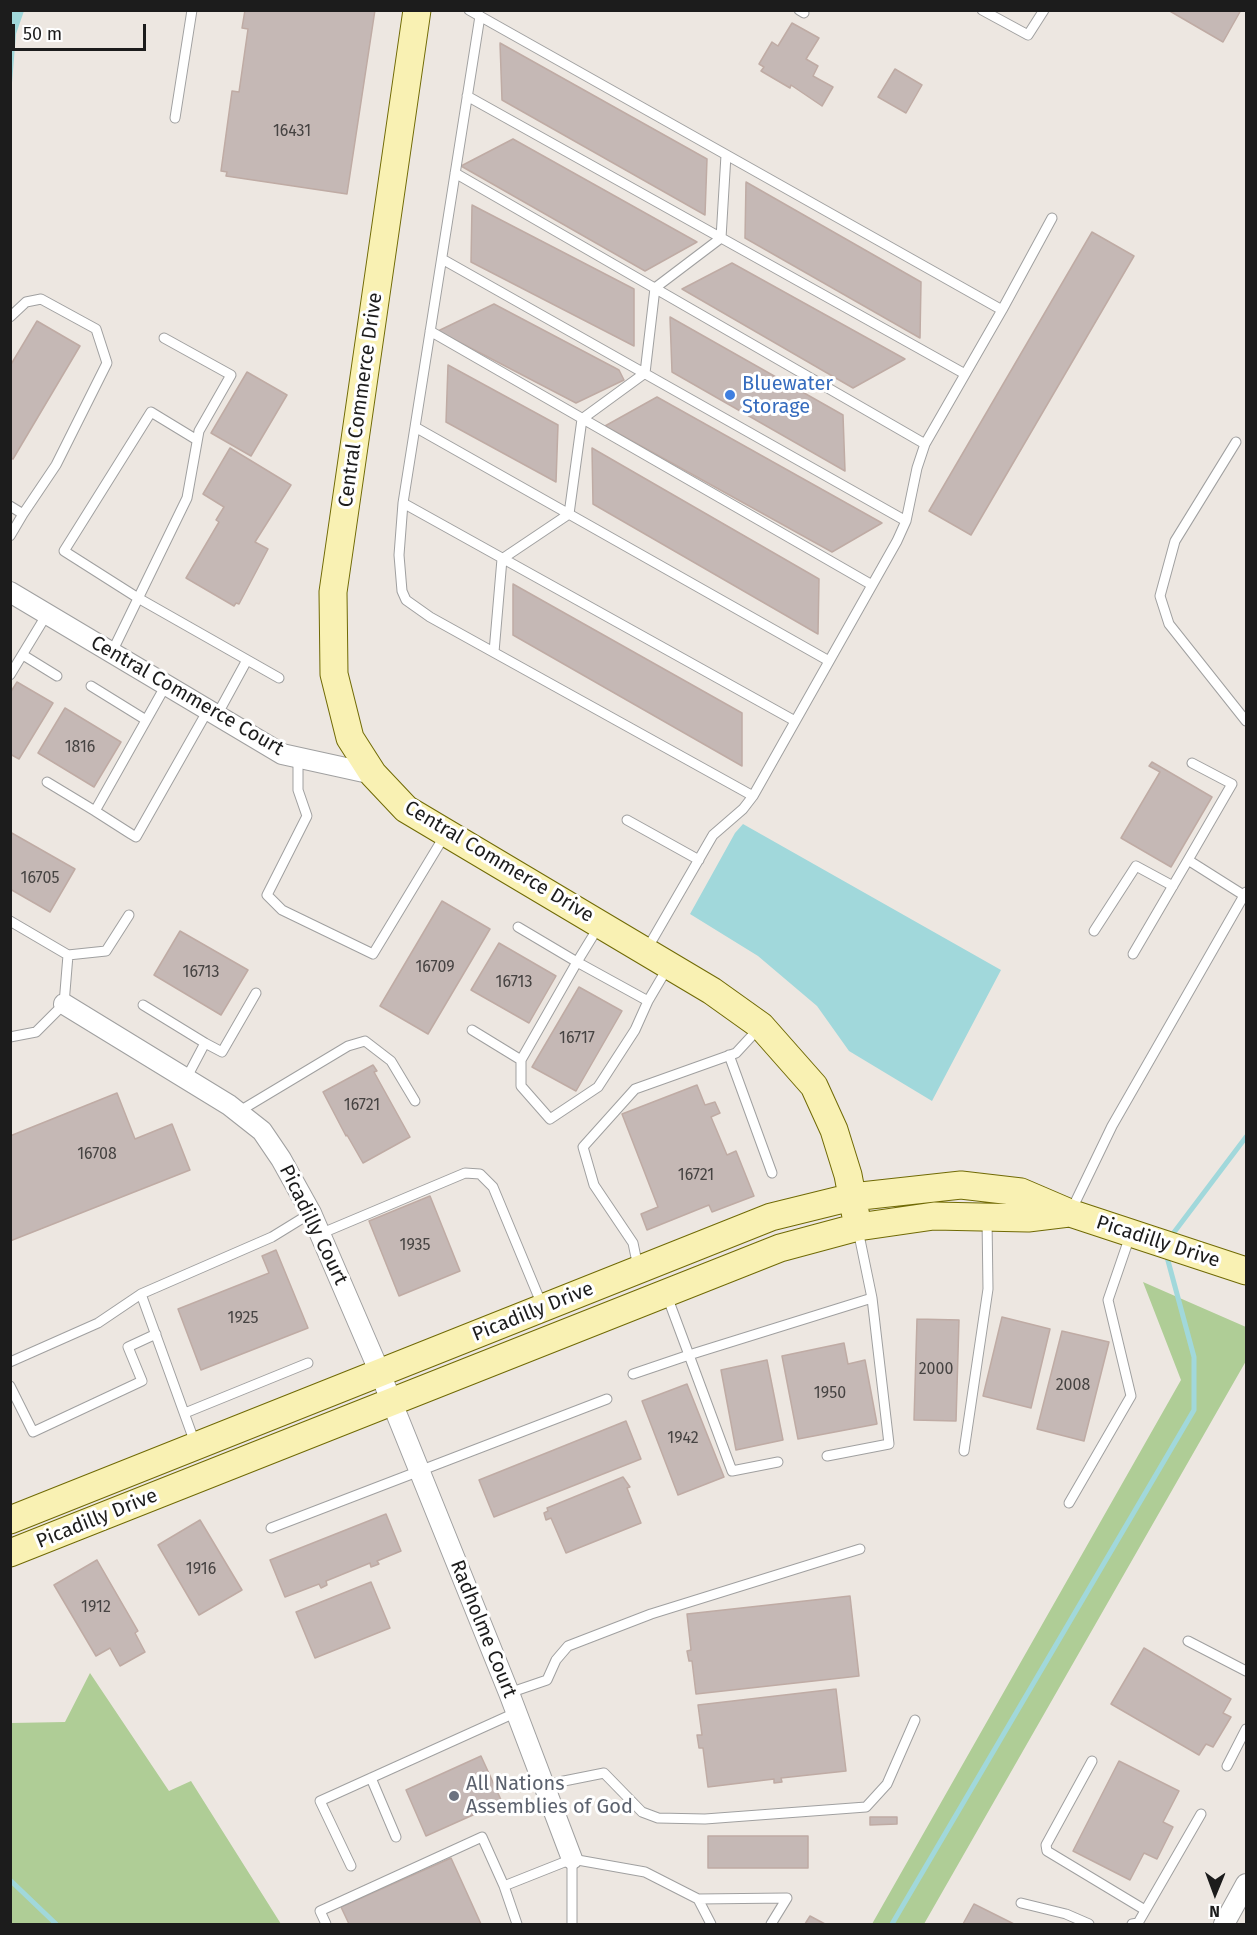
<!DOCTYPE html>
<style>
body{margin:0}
#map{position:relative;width:1257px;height:1935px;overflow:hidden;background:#ede7e1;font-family:"Fira Sans",sans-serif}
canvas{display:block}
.frame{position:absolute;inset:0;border:12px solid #1c1c1c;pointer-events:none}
.north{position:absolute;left:1185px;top:1863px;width:60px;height:60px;-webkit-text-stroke:4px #fff;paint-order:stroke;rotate:181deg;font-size:16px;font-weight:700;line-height:24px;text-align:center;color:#1c1c1c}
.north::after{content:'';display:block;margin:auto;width:21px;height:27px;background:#1c1c1c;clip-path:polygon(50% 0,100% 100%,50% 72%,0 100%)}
.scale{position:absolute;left:12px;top:24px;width:134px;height:27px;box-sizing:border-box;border:3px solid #1c1c1c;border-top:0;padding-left:8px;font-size:18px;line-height:21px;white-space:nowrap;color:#1c1c1c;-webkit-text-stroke:4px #fff;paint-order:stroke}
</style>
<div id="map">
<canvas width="1257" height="1935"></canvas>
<div class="frame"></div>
<div class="north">N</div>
<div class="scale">50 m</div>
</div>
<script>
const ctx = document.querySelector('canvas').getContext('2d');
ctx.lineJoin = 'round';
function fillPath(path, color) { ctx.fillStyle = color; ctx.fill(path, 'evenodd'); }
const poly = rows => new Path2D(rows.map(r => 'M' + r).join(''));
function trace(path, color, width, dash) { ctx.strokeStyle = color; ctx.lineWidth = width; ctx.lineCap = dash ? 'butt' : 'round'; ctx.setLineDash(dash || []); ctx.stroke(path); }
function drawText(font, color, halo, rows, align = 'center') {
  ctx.font = font + ' "Fira Sans",sans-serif'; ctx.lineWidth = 6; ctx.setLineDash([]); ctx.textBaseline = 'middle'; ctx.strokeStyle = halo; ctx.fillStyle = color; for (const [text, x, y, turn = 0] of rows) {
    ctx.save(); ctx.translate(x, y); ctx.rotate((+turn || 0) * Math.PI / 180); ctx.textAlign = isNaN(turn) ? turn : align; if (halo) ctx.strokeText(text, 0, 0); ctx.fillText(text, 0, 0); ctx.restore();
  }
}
fillPath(poly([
 [1143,1282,1246,1327,1246,1361,924,1924,872,1924,1181,1380],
 [90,1673,169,1791,191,1781,281,1924,11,1924,11,1723,65,1722]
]), '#afcd96');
fillPath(poly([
 [11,10,24,11,16,34,11,95],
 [743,824,1001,970,932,1101,849,1051,817,1006,758,956,690,914,735,833]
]), '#a1d8db');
trace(poly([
 [1172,1235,1246,1137],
 [10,1880,56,1924],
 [892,1924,1194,1410,1194,1357,1167,1257]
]), '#a1d8db', 5);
const building = poly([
 [245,10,375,10,347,194,226,176,227,172,221,171,232,91,239,92,248,29,242,28,245,10],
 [1168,10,1241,10,1223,42,1168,10],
 [792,23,819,38,806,59,818,66,813,76,833,87,822,106,791,85,790,88,761,71,764,67,759,64,772,42,778,46,792,23],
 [500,43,707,159,705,215,502,100,500,43],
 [895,69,922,85,906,113,878,97,895,69],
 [513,139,697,242,645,271,461,166,513,139],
 [746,182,921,282,920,338,745,238,746,182],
 [472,205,634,289,634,346,471,262,472,205],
 [1092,232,1134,256,971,535,929,511,1092,232],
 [732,263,905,359,853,388,682,289,732,263],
 [494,304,619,370,624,380,576,403,438,331,494,304],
 [670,317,843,415,845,471,672,372,670,317],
 [37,321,80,346,13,459,10,458,10,366,37,321],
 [448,365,558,425,556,482,446,422,448,365],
 [247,372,287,395,251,456,211,433,247,372],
 [657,397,882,523,832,552,605,426,657,397],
 [230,448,291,485,255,542,268,549,239,604,236,603,234,606,186,578,219,522,216,520,224,507,203,494,230,448],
 [592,448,819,579,818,634,593,504,592,448],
 [513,584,742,713,742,766,513,635,513,584],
 [17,682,53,703,19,759,10,754,10,693,17,682],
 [65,708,121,742,94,787,38,753,65,708],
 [1152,762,1212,797,1171,867,1121,838,1160,772,1149,766,1152,762],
 [10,832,75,869,50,912,10,889,10,832],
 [442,901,490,929,428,1034,380,1006,442,901],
 [180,931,248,970,221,1015,154,975,180,931],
 [499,943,556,976,529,1023,471,990,499,943],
 [579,987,622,1011,576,1091,532,1067,579,987],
 [373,1065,377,1071,374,1072,410,1137,363,1163,347,1135,346,1136,323,1092,373,1065],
 [697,1085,705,1105,715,1102,720,1113,711,1117,727,1155,736,1151,754,1196,712,1212,709,1205,647,1230,641,1214,658,1207,622,1114,697,1085],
 [117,1093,135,1139,172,1124,190,1170,10,1241,10,1136,117,1093],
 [430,1196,460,1271,399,1296,369,1221,430,1196],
 [276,1250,308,1328,201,1370,178,1309,269,1273,262,1256,276,1250],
 [1002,1317,1050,1329,1031,1408,983,1396,1002,1317],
 [917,1319,959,1320,956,1421,914,1420,917,1319],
 [1062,1331,1109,1342,1084,1441,1037,1429,1062,1331],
 [844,1343,848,1364,865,1360,877,1424,798,1439,782,1356,844,1343],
 [767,1360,783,1440,736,1450,721,1370,767,1360],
 [687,1384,724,1477,678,1495,642,1401,687,1384],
 [626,1421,641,1459,494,1517,479,1480,626,1421],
 [623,1477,630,1487,627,1488,641,1523,566,1553,551,1518,546,1520,544,1513,548,1511,547,1508,623,1477],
 [386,1514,401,1551,377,1561,379,1564,371,1567,370,1563,326,1581,327,1585,321,1588,319,1584,285,1597,270,1560,386,1514],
 [200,1520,242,1590,199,1615,158,1545,200,1520],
 [97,1560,138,1631,135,1633,145,1652,120,1666,110,1648,96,1656,54,1585,97,1560],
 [371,1582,390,1628,315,1658,296,1612,371,1582],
 [850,1596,859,1676,696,1694,692,1661,689,1661,687,1651,691,1650,687,1614,850,1596],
 [1144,1648,1231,1699,1223,1713,1231,1717,1213,1747,1206,1744,1199,1755,1111,1704,1144,1648],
 [836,1689,846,1771,781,1778,782,1782,774,1783,774,1779,708,1787,703,1748,699,1748,697,1735,702,1735,698,1705,836,1689],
 [481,1756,502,1802,426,1836,406,1790,481,1756],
 [1119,1761,1179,1791,1163,1822,1173,1827,1157,1859,1144,1853,1130,1880,1073,1851,1119,1761],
 [870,1817,897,1817,897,1824,870,1825,870,1817],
 [708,1836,808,1836,808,1868,708,1868,708,1836],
 [451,1858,481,1924,349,1924,341,1907,451,1858],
 [974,1904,1014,1924,963,1924,974,1904],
 [810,1916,825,1924,805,1924,810,1916]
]);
fillPath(building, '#c5b8b5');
trace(building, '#bfaba4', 1.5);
const lane = poly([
 [469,10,1002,310,925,444,917,468,906,521,897,541,753,796,743,809,713,835,647,949],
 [799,10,804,13],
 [982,10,1028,35,1044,10],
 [480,16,403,503,399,555,402,591,406,600,430,617,753,796],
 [467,96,965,374],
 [175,118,192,10],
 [455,173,925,444],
 [442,259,906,521],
 [1002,310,1052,218],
 [10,317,26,302,41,299,96,329,107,363,56,465,23,514],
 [430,331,872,585],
 [415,427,829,661],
 [197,440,151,412,64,551,138,598,279,678],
 [1236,442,1175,541,1160,596,1169,624,1246,721],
 [403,503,795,721],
 [10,506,23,514,10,536],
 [112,652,187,498,199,431,231,375,164,338],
 [494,652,502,559,569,514,582,419,645,373,655,288,721,238,726,155],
 [23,655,57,676],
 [10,675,47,614],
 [166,685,95,811,131,834,136,837,208,710],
 [91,686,146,720],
 [217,715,247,660],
 [298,758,298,790,307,816,267,895,282,910,373,954,445,835],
 [47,782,95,811],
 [627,820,699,860],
 [1188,860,1232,784,1192,763],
 [10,921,68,955,64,1004,36,1032,10,1037],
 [518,927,577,962,599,926],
 [1094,931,1136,866,1173,886],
 [1133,954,1188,860,1245,896],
 [68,955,106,951,129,915],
 [143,1005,205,1043],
 [472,1030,521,1060,521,1086,550,1119,598,1087,635,1030,648,1001],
 [729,1055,772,1173],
 [521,1060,577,962,648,1001,668,967],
 [186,1079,205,1043,222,1052,256,993],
 [238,1112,348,1046,365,1041,391,1061,415,1101],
 [1071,1211,1112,1126,1246,892],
 [320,1234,465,1173,480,1174,493,1187,542,1305],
 [638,1267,633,1243,594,1185,583,1147,635,1089,736,1053,760,1027],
 [667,1296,689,1355,872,1298,858,1230],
 [10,1362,98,1323,141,1294],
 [633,1374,689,1355,732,1471,778,1462],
 [10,1386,33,1432,142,1381,128,1347,156,1334],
 [185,1413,308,1363],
 [195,1443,141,1294,272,1237,311,1213],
 [964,1451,988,1289,987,1219],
 [827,1456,889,1444,872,1298],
 [1069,1503,1131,1396,1108,1300,1130,1236],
 [271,1528,607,1399],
 [1188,1641,1246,1671],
 [509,1693,547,1680,556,1660,568,1646,651,1614,860,1549],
 [1092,1761,1046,1845,1047,1851,1145,1910],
 [1227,1766,1246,1729],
 [371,1778,396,1837],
 [544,1785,604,1773,642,1812,658,1818,705,1819,866,1807,887,1784,915,1720],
 [572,1859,572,1924],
 [351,1866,320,1801,517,1712],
 [504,1886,572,1859,645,1872,698,1899,787,1898,771,1924],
 [698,1899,711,1924],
 [1021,1903,1066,1914,1089,1924],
 [326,1924,320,1911,482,1837,504,1886,517,1924],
 [1132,1924,1138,1923,1201,1814]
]);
const street = poly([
 [10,592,282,754,373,774],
 [64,1004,229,1105,262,1131,281,1159,311,1213,380,1373,509,1693,572,1859],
 [1224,1924,1246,1884]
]);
const secondary = poly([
 [417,10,333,592,334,674,350,738,373,774,406,809,712,991,761,1026,814,1086,834,1130,848,1175,858,1227],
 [10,1520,771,1217,852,1197,961,1185,1021,1192,1070,1213,1246,1271],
 [10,1553,780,1248,858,1227,934,1216,1028,1218,1069,1213]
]);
trace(lane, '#a0a0a0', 11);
trace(street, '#a0a0a0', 22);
trace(secondary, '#706a05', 29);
trace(lane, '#fff', 9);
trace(street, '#fff', 20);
trace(secondary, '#f9f1b3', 27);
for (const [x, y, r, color] of [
 [730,395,6,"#3f7fe0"],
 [454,1796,6,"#6b7280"]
]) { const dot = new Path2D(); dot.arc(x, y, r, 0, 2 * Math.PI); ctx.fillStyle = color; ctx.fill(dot); trace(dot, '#fff', 2); }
drawText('16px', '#464342', null, [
 ["16431",292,132],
 ["1816",80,748],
 ["16705",40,879],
 ["16709",435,968],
 ["16713",201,973],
 ["16713",514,983],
 ["16717",577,1039],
 ["16721",362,1106],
 ["16708",97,1155],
 ["16721",696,1176],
 ["1935",415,1246],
 ["1925",243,1319],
 ["2000",936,1370],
 ["2008",1073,1386],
 ["1950",830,1394],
 ["1942",683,1439],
 ["1916",201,1570],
 ["1912",96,1608]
]);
drawText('20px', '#366cbe', '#fff', [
 ["Bluewater",742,384],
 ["Storage",742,407]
], 'left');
drawText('20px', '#1c1c1c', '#fff', [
 ["Central Commerce Drive",361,400,-82],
 ["Central Commerce Court",187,696,30],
 ["Central Commerce Drive",499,862,31],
 ["Picadilly Court",313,1225,64],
 ["Picadilly Drive",1158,1242,18],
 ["Picadilly Drive",533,1312,-22],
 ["Picadilly Drive",97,1519,-22],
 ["Radholme Court",483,1629,68]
]);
drawText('20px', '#5b616d', '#fff', [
 ["All Nations",466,1784],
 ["Assemblies of God",466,1807]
], 'left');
</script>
